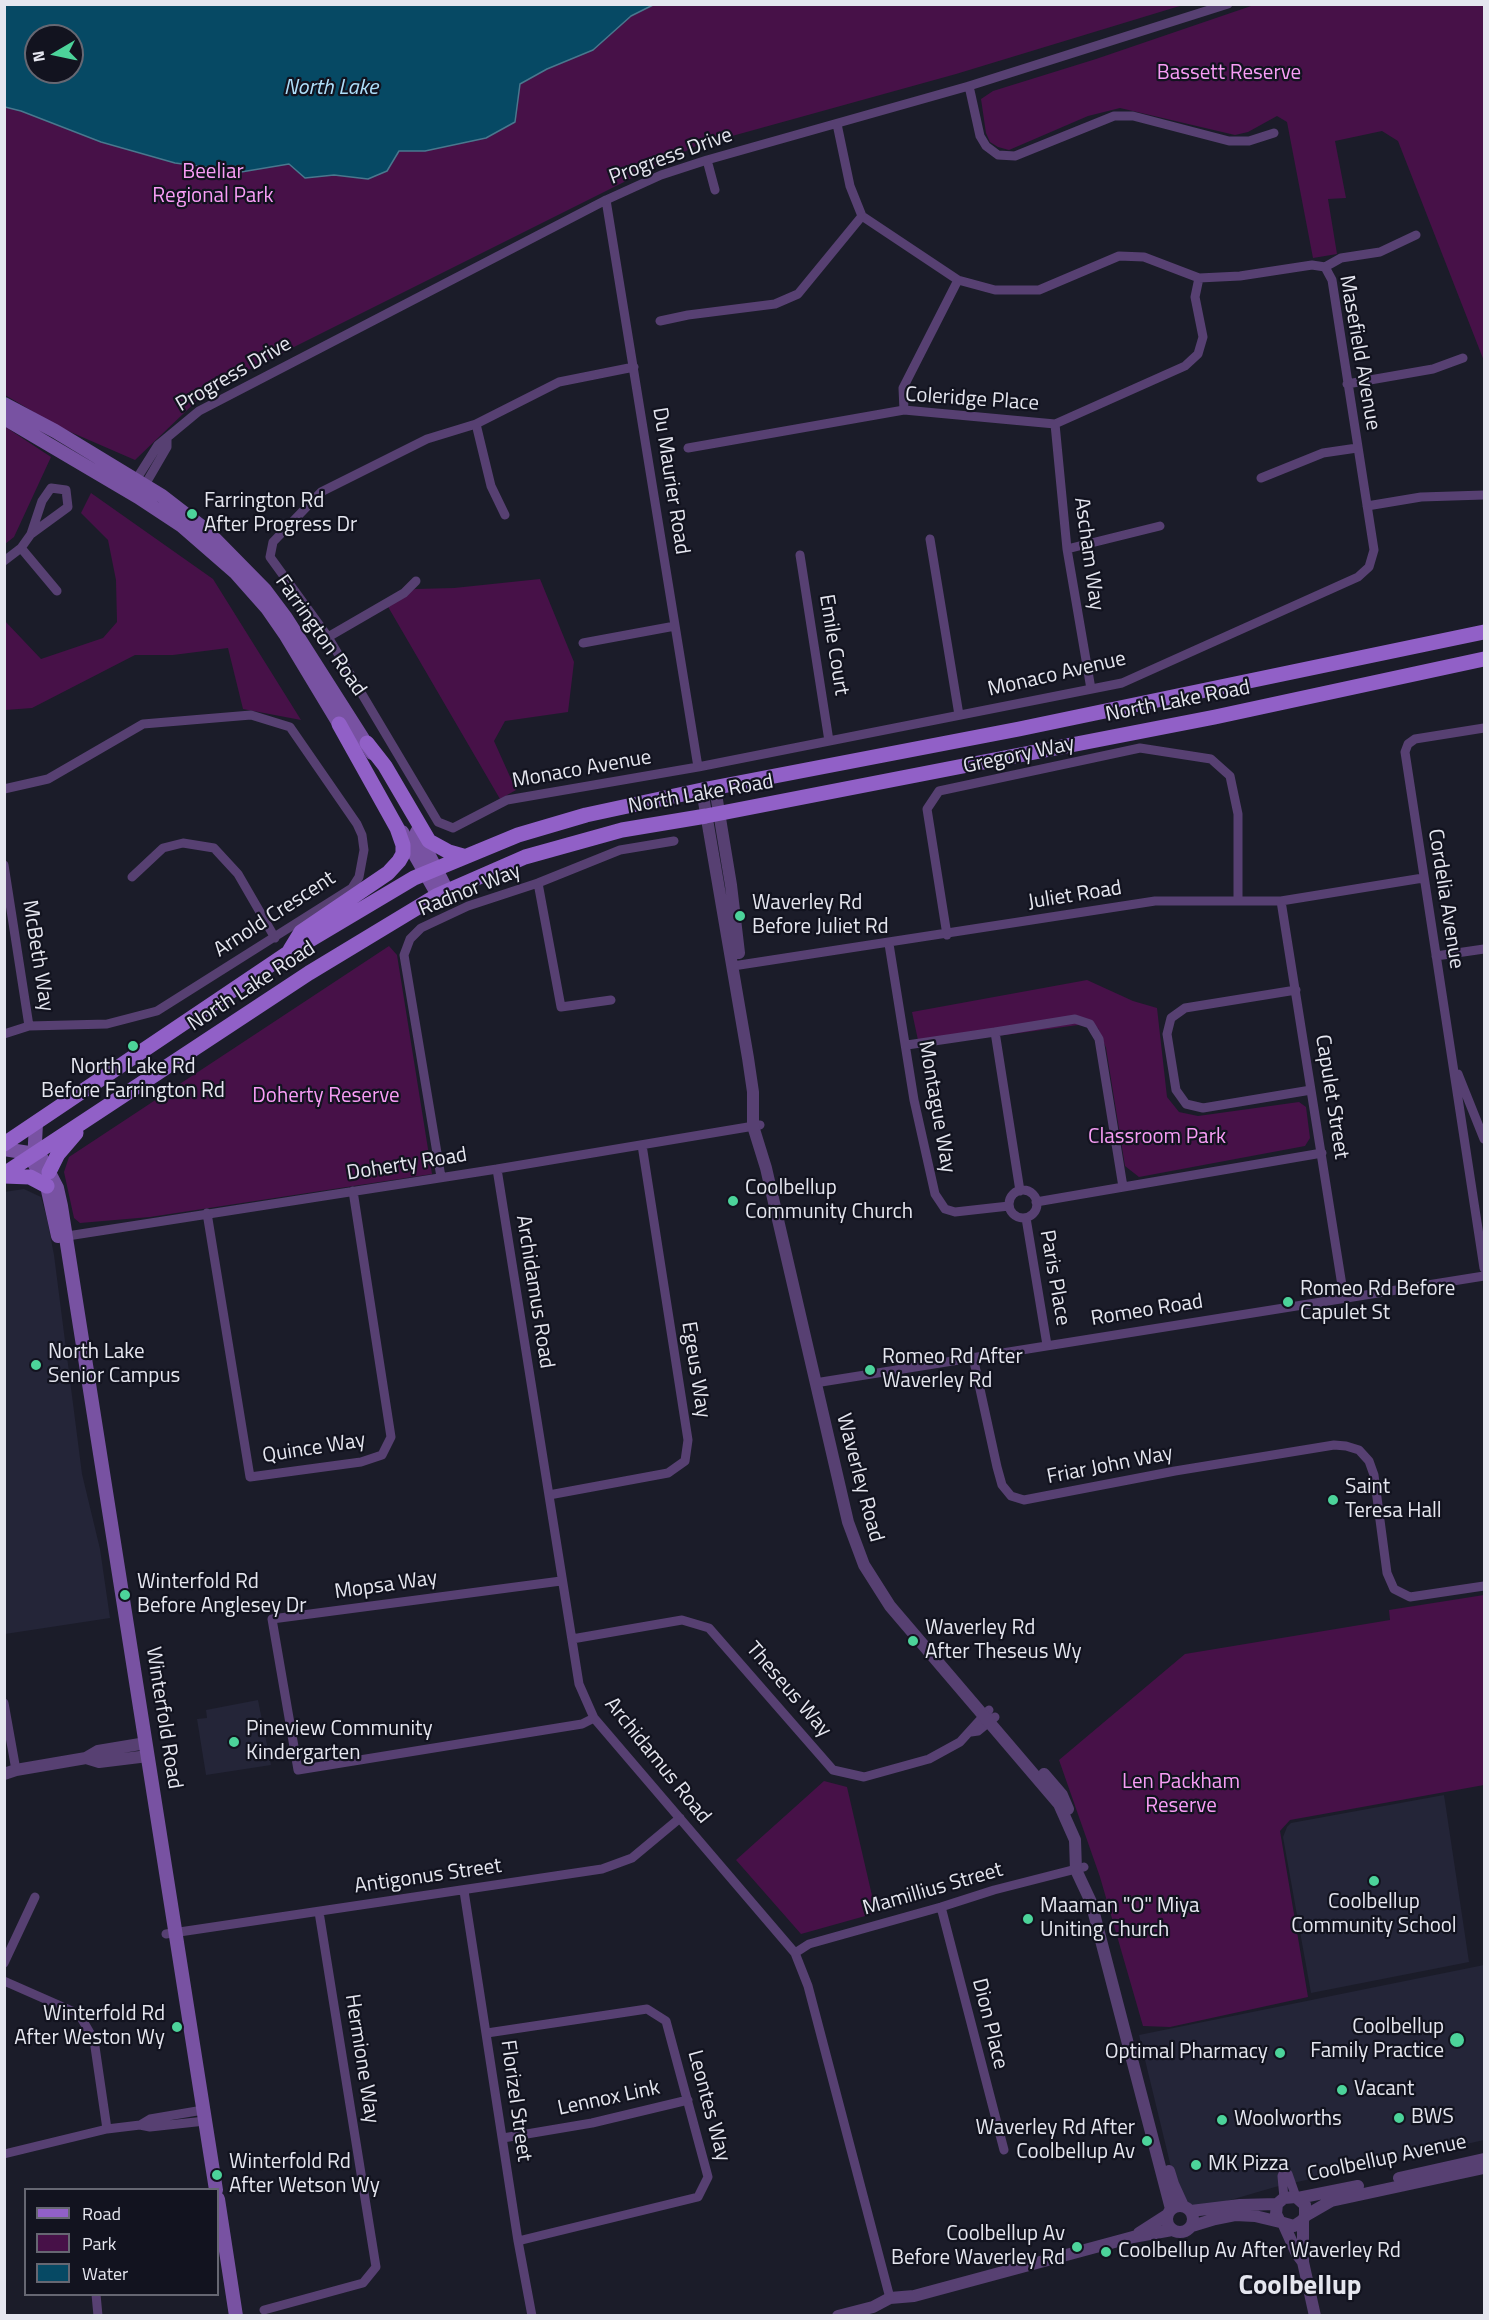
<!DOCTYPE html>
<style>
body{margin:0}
#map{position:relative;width:1489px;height:2320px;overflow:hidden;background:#1b1c29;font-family:"Titillium Web",sans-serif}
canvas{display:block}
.frame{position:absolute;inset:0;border:6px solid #e5e6ef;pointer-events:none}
.legend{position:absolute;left:24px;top:2188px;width:195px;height:108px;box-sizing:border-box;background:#12131f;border:2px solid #666772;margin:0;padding:8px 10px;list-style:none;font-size:18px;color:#e5e6ef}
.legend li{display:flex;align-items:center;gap:12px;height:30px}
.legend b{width:30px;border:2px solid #666772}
.north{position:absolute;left:24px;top:24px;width:60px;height:60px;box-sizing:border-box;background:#12131f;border:2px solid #666772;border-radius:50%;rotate:261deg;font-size:16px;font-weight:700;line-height:24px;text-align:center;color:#e5e6ef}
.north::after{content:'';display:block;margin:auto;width:21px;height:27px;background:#4cd39a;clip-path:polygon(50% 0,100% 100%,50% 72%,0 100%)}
</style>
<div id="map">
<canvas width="1489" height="2320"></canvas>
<div class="frame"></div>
<ul class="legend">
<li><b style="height:8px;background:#9160c7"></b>Road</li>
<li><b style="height:16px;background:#471148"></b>Park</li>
<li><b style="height:16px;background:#064964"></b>Water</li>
</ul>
<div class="north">N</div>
</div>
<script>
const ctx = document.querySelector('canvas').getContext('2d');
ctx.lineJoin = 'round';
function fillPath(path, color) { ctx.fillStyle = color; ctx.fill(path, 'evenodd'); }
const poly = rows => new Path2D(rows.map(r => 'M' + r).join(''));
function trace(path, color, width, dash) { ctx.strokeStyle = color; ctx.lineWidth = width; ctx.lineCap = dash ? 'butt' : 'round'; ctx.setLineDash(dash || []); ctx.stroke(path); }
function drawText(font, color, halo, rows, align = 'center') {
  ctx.font = font + ' "Titillium Web",sans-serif'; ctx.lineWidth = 4.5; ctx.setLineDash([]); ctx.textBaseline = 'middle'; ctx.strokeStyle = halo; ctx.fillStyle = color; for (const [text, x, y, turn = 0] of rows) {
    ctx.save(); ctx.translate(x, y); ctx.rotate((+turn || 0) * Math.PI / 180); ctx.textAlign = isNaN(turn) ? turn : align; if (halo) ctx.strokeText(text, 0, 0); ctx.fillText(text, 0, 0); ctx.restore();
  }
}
fillPath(poly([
 [24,1189,41,1197,47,1219,54,1255,82,1474,100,1549,110,1618,5,1634,4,1192],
 [258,1700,271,1765,206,1775,197,1719,207,1718,206,1710],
 [1444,1795,1469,1962,1311,1993,1283,1837,1287,1827,1291,1823],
 [1484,1965,1484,2140,1275,2187,1227,2201,1196,2207,1178,2196,1139,2035]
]), '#242538');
fillPath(poly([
 [1257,4,1484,5,1484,361,1398,141,1382,131,1335,141,1346,198,1328,199,1337,254,1313,258,1287,122,1277,116,1248,132,1235,135,1120,108,1088,116,1009,150,998,147,990,142,986,133,981,99,993,91,1096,59],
 [5,5,1183,5,956,74,696,146,208,390,135,460,59,427,5,395],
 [36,36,72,36,72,72,36,72],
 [4,426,51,457,14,537,5,544],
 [91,493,213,579,301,720,243,709,228,648,173,655,135,655,32,708,5,710,4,620,41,659,103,638,117,622,116,580,108,540,81,513],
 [540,579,574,662,568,712,505,721,494,741,516,790,500,799,387,605,415,589,454,588],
 [389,946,397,955,432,1174,150,1217,80,1223,74,1218,64,1172,69,1157],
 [1087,980,1133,1001,1157,1008,1167,1097,1179,1112,1198,1116,1299,1102,1306,1107,1310,1138,1305,1146,1139,1177,1125,1166,1106,1048,1098,1028,1078,1025,1005,1035,918,1040,912,1012],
 [1484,1595,1484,1785,1290,1820,1280,1831,1308,1997,1170,2027,1143,2026,1100,1877,1059,1760,1185,1654,1390,1620,1389,1610],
 [824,1781,847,1787,876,1913,801,1934,736,1860]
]), '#471148');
const water = poly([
 [4,5,5,4,653,5,631,16,593,50,547,69,520,84,515,122,486,138,425,151,399,151,387,171,368,179,334,175,305,178,289,164,241,172,175,163,101,142,21,111,5,107,4,5],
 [36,36,72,36,72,72,36,72,36,36]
]);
fillPath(water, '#064964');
trace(water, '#49788e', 1.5);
trace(poly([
 [969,86,980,136,986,146,998,155,1015,156,1114,116,1133,116,1229,141,1249,141,1274,133],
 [707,160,715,190],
 [606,200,698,767],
 [1325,267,1341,258,1380,252,1416,235],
 [660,321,688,315,775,304,798,294,862,216],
 [634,367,559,382,476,424,427,439,321,492,273,542,270,557,328,637,438,822,453,828,507,800,698,767,1122,683,1358,577,1369,567,1374,550,1332,280,1325,267,1312,265,1240,276,1199,278,1144,257,1119,256,1039,290,995,290,958,280,862,216,850,186,837,124],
 [1347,384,1433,369,1463,358],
 [904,410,903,388,958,280],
 [476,424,491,486,505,515],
 [1055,424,1067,549,1091,689],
 [688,448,904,410,1055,424,1185,366,1198,354,1203,337,1195,297,1199,278],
 [1261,478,1323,453,1357,448],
 [134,483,158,445,199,411,606,200,661,175,707,160,969,86,1228,4],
 [142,490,167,447,167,439],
 [1367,506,1421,497,1484,495],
 [930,539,959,715],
 [21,548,57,591],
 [1067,549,1160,526],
 [800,555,829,741],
 [4,561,21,548,31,534,68,507,66,490,51,488,42,501,31,534],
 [328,637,404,593,416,581],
 [583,643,675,626],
 [1484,728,1415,739,1408,744,1405,752,1484,1268],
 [4,789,48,779,143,724,251,715,290,727,357,824,362,835,364,850,359,877,352,888,157,1011,107,1024,29,1026],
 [4,865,29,1026,4,1034],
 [132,877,163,848,183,843,214,848,238,874,275,938],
 [538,883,561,1007,611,1000],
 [1281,901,1344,1298],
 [947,935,927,809,939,791,1140,748,1211,759,1230,776,1238,814,1238,901],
 [889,944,914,1100,935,1194,945,1209,955,1212,1009,1206],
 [1436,956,1484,949],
 [733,966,1155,901,1281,901,1423,878],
 [1296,990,1185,1008,1171,1018,1167,1034,1176,1090,1186,1104,1203,1108,1311,1090],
 [995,1032,1075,1019,1090,1024,1099,1039,1123,1187],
 [907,1045,995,1032,1020,1191],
 [1458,1074,1484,1139],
 [497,1169,579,1684,594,1718,795,1953,808,1986,890,2298],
 [441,1177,404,955,410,939,421,928,468,906,538,883,620,850,674,841],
 '1009 1204a14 14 0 1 1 28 0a14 14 0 1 1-28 0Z',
 [1036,1202,1322,1153],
 [207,1213,250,1477,361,1462,382,1455,391,1437,353,1191],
 [1026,1218,1047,1345],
 [61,1237,497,1169,760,1125],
 [973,1357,997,1467,1002,1485,1011,1496,1024,1500,1175,1471,1334,1445,1346,1446,1359,1450,1369,1461,1374,1475,1387,1573,1394,1589,1410,1597,1484,1586],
 [815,1383,1484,1276],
 [549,1495,668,1473,685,1461,688,1440,642,1145],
 [561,1581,272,1619,298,1770,582,1724,594,1718],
 [572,1639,682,1620,709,1628,833,1770,864,1777,929,1759,960,1742,989,1710],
 [4,1703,16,1770],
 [971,1732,978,1731,995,1717],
 [464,1891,518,2241,532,2316],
 [941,1907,1004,2150],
 [166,1934,602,1869,632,1858,680,1818],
 [795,1953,809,1944,941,1907,994,1890,1084,1867],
 [4,1963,35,1897],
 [4,1981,79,2014,94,2040,107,2129],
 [487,2033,647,2009,666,2021,708,2177,698,2197,518,2241],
 [140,2125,150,2119,203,2110],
 [503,2138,592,2123,688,2100],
 [4,2154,107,2129,140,2125,150,2127,205,2121],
 [1284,2172,1288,2174,1296,2197],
 [1284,2198,1282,2176,1284,2172],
 [96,2294,98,2316],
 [264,2310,363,2283,376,2267,319,1912]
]), '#574072', 9);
trace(poly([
 [715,788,731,885,739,953],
 [702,790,748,1058,753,1092,753,1126,766,1168,848,1522,864,1565,890,1606,1059,1804,1075,1840,1076,1870,1091,1902,1171,2209],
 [86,1758,99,1762,148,1756],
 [4,1774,16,1770,86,1758,98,1751,146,1743],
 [1044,1774,1062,1795,1068,1809],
 [1169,2171,1173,2184,1183,2206],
 [1399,2178,1484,2159],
 [1298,2198,1358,2186],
 '1167 2219a13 13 0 1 1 26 0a13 13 0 1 1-26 0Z',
 [1191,2211,1240,2205,1277,2204],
 [1305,2216,1305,2205,1296,2197,1284,2198,1277,2204,1276,2214,1280,2222,1294,2226,1303,2220,1305,2216,1331,2201,1484,2168],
 [1303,2220,1303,2262,1315,2316],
 [1284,2225,1297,2254,1303,2262],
 [1192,2226,1215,2219,1235,2215,1255,2216,1280,2222],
 [1139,2233,1167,2215],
 [838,2316,873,2307,890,2298,914,2296,1133,2237,1172,2230]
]), '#574072', 12);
trace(poly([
 [4,404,55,431,162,496,206,530,265,590,286,618,372,753],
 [4,418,138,497,182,526,236,573,267,608,285,634,344,732],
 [402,832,438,895],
 [417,832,447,891],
 [36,1123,34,1163,47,1186,58,1236],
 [4,1149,35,1154,42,1159,57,1188,61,1206,216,2190],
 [218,2199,236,2316]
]), '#7852a2', 14);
trace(poly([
 [367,743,385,766,429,841,449,852,463,856],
 [290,950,301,932,388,873,399,861,403,854,403,845,397,828,339,724],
 [4,1144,288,953,414,878,518,835,586,815,702,790,1019,729,1484,632],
 [49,1172,58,1154,76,1133],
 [4,1174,309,973,438,895,525,857,622,830,706,816,1215,717,1484,659],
 [4,1176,30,1177,47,1186]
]), '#9160c7', 15);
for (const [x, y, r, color] of [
 [192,514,6,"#4cd39a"],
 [740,916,6,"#4cd39a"],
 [133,1046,6,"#4cd39a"],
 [733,1201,6,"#4cd39a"],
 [1288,1302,6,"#4cd39a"],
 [36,1365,6,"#4cd39a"],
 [870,1370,6,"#4cd39a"],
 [1333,1500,6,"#4cd39a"],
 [125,1595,6,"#4cd39a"],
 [913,1641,6,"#4cd39a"],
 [234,1742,6,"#4cd39a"],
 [1374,1881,6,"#4cd39a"],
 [1028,1919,6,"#4cd39a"],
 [177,2027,6,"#4cd39a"],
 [1457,2040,8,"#4cd39a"],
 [1280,2053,6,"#4cd39a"],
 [1342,2090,6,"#4cd39a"],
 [1399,2118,6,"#4cd39a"],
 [1222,2120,6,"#4cd39a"],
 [1147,2141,6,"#4cd39a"],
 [1196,2165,6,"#4cd39a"],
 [217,2175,6,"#4cd39a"],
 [1077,2247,6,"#4cd39a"],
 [1106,2252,6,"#4cd39a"]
]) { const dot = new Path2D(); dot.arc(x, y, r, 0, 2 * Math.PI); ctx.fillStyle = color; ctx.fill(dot); trace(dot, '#12131f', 2); }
drawText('21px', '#f89df6', '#12131f', [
 ["Bassett Reserve",1229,74],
 ["Beeliar",213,173],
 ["Regional Park",213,197],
 ["Doherty Reserve",326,1097],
 ["Classroom Park",1157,1138],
 ["Len Packham",1181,1783],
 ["Reserve",1181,1807]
]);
drawText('21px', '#e5e6ef', '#12131f', [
 ["Progress Drive",671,157,-20],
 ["Masefield Avenue",1359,353,80],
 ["Progress Drive",234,375,-30],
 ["Coleridge Place",972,400,4],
 ["Du Maurier Road",670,481,81],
 ["Ascham Way",1088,554,82],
 ["Farrington Road",320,636,55],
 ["Emile Court",833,645,81],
 ["Monaco Avenue",1057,675,-13],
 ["North Lake Road",1178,702,-11],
 ["Gregory Way",1019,756,-12],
 ["Monaco Avenue",582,770,-10],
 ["North Lake Road",701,795,-10],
 ["Radnor Way",470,891,-22],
 ["Juliet Road",1075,896,-9],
 ["Cordelia Avenue",1445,899,81],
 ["Arnold Crescent",275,915,-33],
 ["McBeth Way",37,956,81],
 ["North Lake Road",252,987,-33],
 ["Capulet Street",1331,1097,81],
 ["Montague Way",936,1107,80],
 ["Doherty Road",407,1165,-9],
 ["Paris Place",1054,1278,80],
 ["Archidamus Road",534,1292,81],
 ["Romeo Road",1147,1311,-9],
 ["Egeus Way",695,1370,81],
 ["Quince Way",314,1449,-9],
 ["Friar John Way",1110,1466,-11],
 ["Waverley Road",859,1478,75],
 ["Mopsa Way",386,1586,-8],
 ["Theseus Way",788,1690,49],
 ["Winterfold Road",163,1718,81],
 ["Archidamus Road",657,1761,51],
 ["Antigonus Street",428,1877,-8],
 ["Mamillius Street",933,1890,-16],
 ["Dion Place",989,2024,76],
 ["Hermione Way",361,2059,81],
 ["Lennox Link",609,2099,-12],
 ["Florizel Street",515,2101,82],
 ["Leontes Way",708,2106,75],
 ["Coolbellup Avenue",1387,2159,-12]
]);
drawText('21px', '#e5e6ef', '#12131f', [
 ["Farrington Rd",204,502],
 ["After Progress Dr",204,526],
 ["Waverley Rd",752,904],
 ["Before Juliet Rd",752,928],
 ["North Lake Rd",133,1068,"center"],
 ["Before Farrington Rd",133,1092,"center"],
 ["Coolbellup",745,1189],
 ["Community Church",745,1213],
 ["Romeo Rd Before",1300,1290],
 ["Capulet St",1300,1314],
 ["North Lake",48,1353],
 ["Senior Campus",48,1377],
 ["Romeo Rd After",882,1358],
 ["Waverley Rd",882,1382],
 ["Saint",1345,1488],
 ["Teresa Hall",1345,1512],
 ["Winterfold Rd",137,1583],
 ["Before Anglesey Dr",137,1607],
 ["Waverley Rd",925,1629],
 ["After Theseus Wy",925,1653],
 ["Pineview Community",246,1730],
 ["Kindergarten",246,1754],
 ["Coolbellup",1374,1903,"center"],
 ["Community School",1374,1927,"center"],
 ["Maaman \"O\" Miya",1040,1907],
 ["Uniting Church",1040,1931],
 ["Winterfold Rd",165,2015,"right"],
 ["After Weston Wy",165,2039,"right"],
 ["Coolbellup",1444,2028,"right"],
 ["Family Practice",1444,2052,"right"],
 ["Optimal Pharmacy",1268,2053,"right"],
 ["Vacant",1354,2090],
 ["BWS",1411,2118],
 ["Woolworths",1234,2120],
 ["Waverley Rd After",1135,2129,"right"],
 ["Coolbellup Av",1135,2153,"right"],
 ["Winterfold Rd",229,2163],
 ["After Wetson Wy",229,2187],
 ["MK Pizza",1208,2165],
 ["Coolbellup Av",1065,2235,"right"],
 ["Before Waverley Rd",1065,2259,"right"],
 ["Coolbellup Av After Waverley Rd",1118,2252]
], 'left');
drawText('italic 22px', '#aedef9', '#12131f', [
 ["North Lake",331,89]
]);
drawText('bold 27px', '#e5e6ef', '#12131f', [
 ["Coolbellup",1300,2287]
]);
</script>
